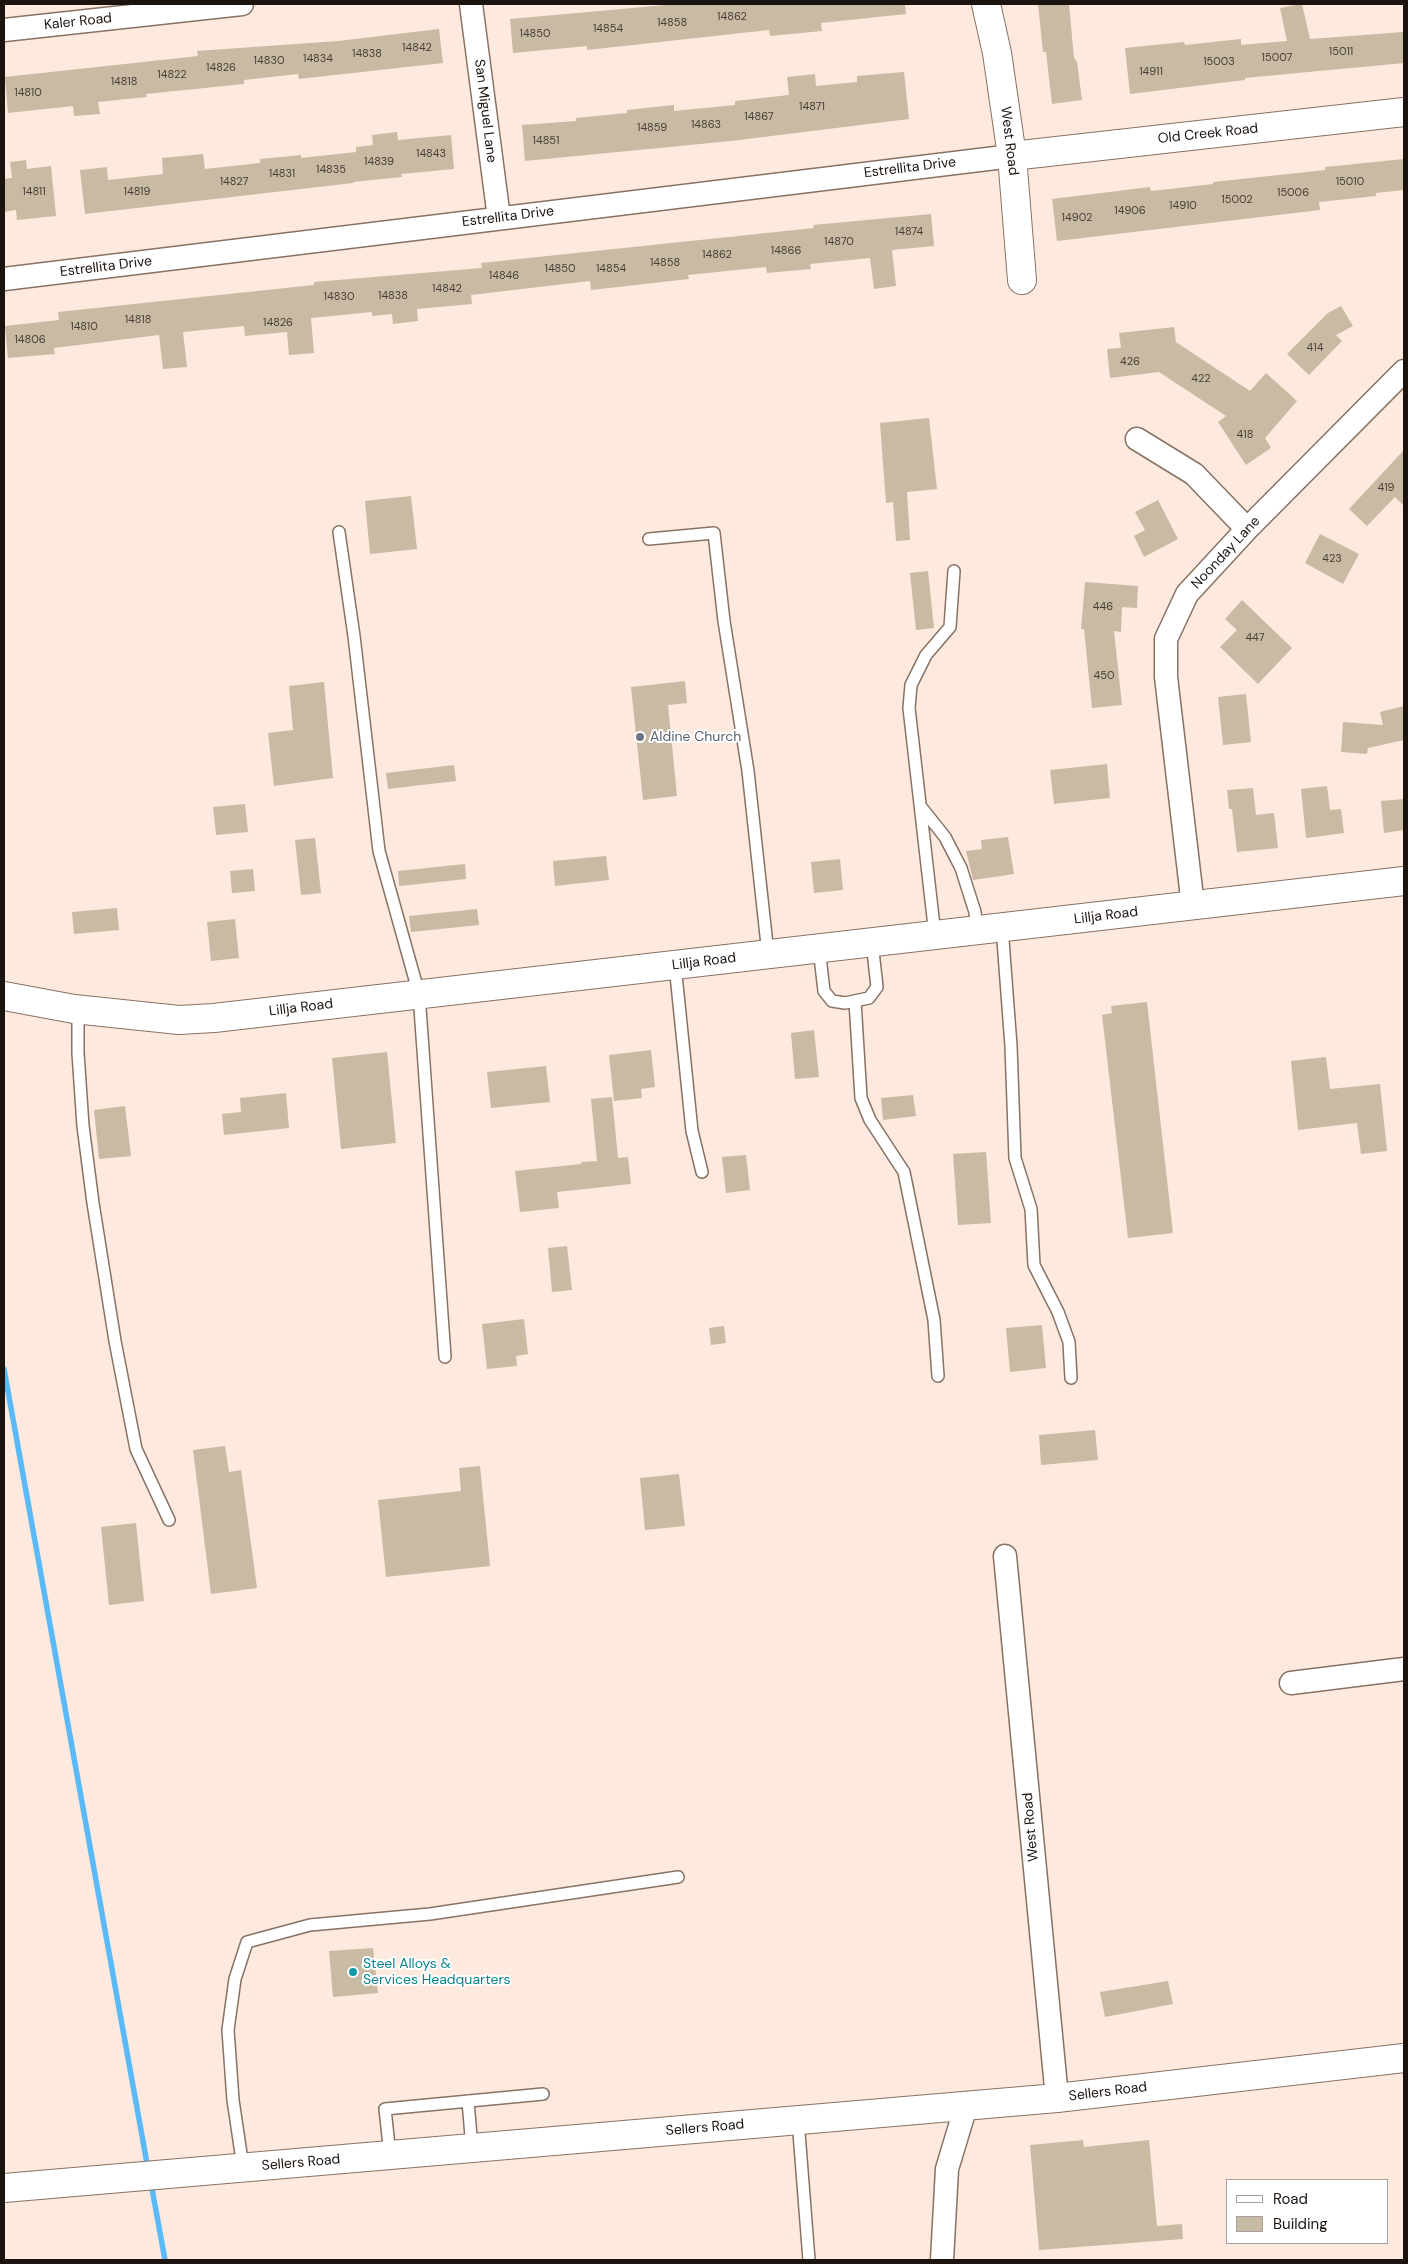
<!DOCTYPE html>
<style>
body{margin:0}
#map{position:relative;width:1408px;height:2264px;overflow:hidden;background:#fde9dd;font-family:"DM Sans",sans-serif}
canvas{display:block}
.frame{position:absolute;inset:0;border:5px solid #1b130e;pointer-events:none}
.legend{position:absolute;left:1226px;top:2179px;width:162px;height:65px;box-sizing:border-box;background:#fff;border:1px solid #a4a19f;margin:0;padding:6px 9px;list-style:none;font-size:15px;color:#1b130e}
.legend li{display:flex;align-items:center;gap:10px;height:25px}
.legend b{width:25px;border:1px solid #a4a19f}
</style>
<div id="map">
<canvas width="1408" height="2264"></canvas>
<div class="frame"></div>
<ul class="legend">
<li><b style="height:6px;background:#fff"></b>Road</li>
<li><b style="height:14px;background:#c9baa4"></b>Building</li>
</ul>
</div>
<script>
const ctx = document.querySelector('canvas').getContext('2d');
ctx.lineJoin = 'round';
const poly = rows => new Path2D(rows.map(r => 'M' + r).join(''));
function trace(path, color, width, dash) { ctx.strokeStyle = color; ctx.lineWidth = width; ctx.lineCap = dash ? 'butt' : 'round'; ctx.setLineDash(dash || []); ctx.stroke(path); }
function fillPath(path, color) { ctx.fillStyle = color; ctx.fill(path, 'evenodd'); }
function drawText(font, color, halo, rows, align = 'center') {
  ctx.font = font + ' "DM Sans",sans-serif'; ctx.lineWidth = 4; ctx.setLineDash([]); ctx.textBaseline = 'middle'; ctx.strokeStyle = halo; ctx.fillStyle = color; for (const [text, x, y, turn = 0] of rows) {
    ctx.save(); ctx.translate(x, y); ctx.rotate((+turn || 0) * Math.PI / 180); ctx.textAlign = isNaN(turn) ? turn : align; if (halo) ctx.strokeText(text, 0, 0); ctx.fillText(text, 0, 0); ctx.restore();
  }
}
trace(poly([
 [4,1369,148,2169],
 [151,2183,165,2260]
]), '#5ab9f7', 5.5);
fillPath(poly([
 [677,4,905,4,906,14,821,23,822,31,770,36,769,30,587,50,587,46,513,53,510,19],
 [1038,4,1069,4,1074,58,1077,62,1082,100,1052,104,1046,52,1043,52],
 [1302,4,1310,39,1404,32,1404,63,1245,78,1245,80,1130,94,1125,48,1184,42,1185,45,1241,39,1241,45,1287,41,1280,8],
 [439,29,443,63,299,79,298,74,244,80,244,84,146,94,147,97,98,102,100,114,74,116,73,106,8,113,5,77,198,56,197,51,338,41],
 [904,72,909,119,731,141,525,161,522,125,576,121,576,118,627,113,627,110,674,105,674,111,735,105,735,101,789,95,787,77,815,74,816,86,857,82,857,76],
 [397,132,398,140,451,135,454,169,401,174,402,177,353,182,353,183,85,214,80,170,107,167,108,180,163,174,162,158,203,154,205,169,260,163,260,159,301,155,301,158,356,152,356,147,373,145,372,135],
 [1404,159,1404,190,1376,193,1376,196,1319,202,1320,210,1057,241,1052,199,1150,187,1151,191,1213,184,1213,182,1325,170,1325,167],
 [26,160,27,169,51,166,56,216,17,220,16,210,4,212,4,179,12,178,10,162],
 [931,214,934,246,892,250,896,286,874,289,870,258,810,264,811,269,767,273,766,267,688,275,689,279,591,290,590,281,471,295,472,304,417,309,418,321,393,324,392,314,372,316,372,312,311,318,314,353,289,355,287,332,245,336,244,326,183,332,187,367,163,369,159,335,54,348,55,354,8,358,5,326,59,320,58,312,314,285,314,282,482,268,481,263,814,228,813,225],
 [1341,306,1353,326,1336,335,1342,341,1309,375,1287,354,1328,313],
 [1174,327,1176,342,1250,391,1266,373,1297,401,1265,438,1271,448,1246,465,1218,422,1226,416,1159,372,1110,378,1107,349,1121,348,1119,333],
 [929,418,937,489,907,492,910,540,896,541,893,502,886,503,880,423],
 [1404,450,1404,506,1395,497,1367,526,1349,509],
 [411,496,417,549,370,554,365,501],
 [1158,500,1178,539,1144,557,1134,536,1145,530,1135,512],
 [1320,534,1359,554,1343,584,1305,563],
 [928,571,934,628,916,630,910,573],
 [1085,582,1138,586,1137,608,1122,607,1121,632,1114,631,1122,705,1092,708,1084,629,1081,629],
 [1242,600,1292,648,1258,684,1220,647,1237,630,1225,619],
 [685,681,687,703,668,705,677,796,643,800,631,687],
 [324,682,333,778,274,786,268,733,293,730,289,686],
 [1246,694,1251,742,1223,745,1218,697],
 [1404,706,1404,740,1368,748,1367,754,1341,752,1343,722,1383,725,1380,712],
 [1107,764,1110,798,1054,804,1050,770],
 [454,765,456,781,388,789,386,773],
 [1327,786,1330,810,1341,809,1344,833,1306,838,1301,789],
 [1253,788,1256,815,1274,813,1278,848,1237,852,1232,809,1229,809,1227,790],
 [1404,799,1404,830,1384,833,1381,801],
 [245,804,248,832,216,835,213,807],
 [1008,837,1014,874,973,880,966,851,982,849,981,840],
 [315,838,321,893,301,895,295,840],
 [606,856,609,880,555,886,553,861],
 [840,859,843,890,814,893,811,862],
 [465,864,466,879,399,886,398,871],
 [253,869,255,891,232,893,230,871],
 [117,908,119,930,74,934,72,912],
 [477,909,479,925,411,932,409,916],
 [235,919,239,958,211,961,207,922],
 [1147,1002,1173,1233,1128,1238,1102,1015,1112,1013,1111,1006],
 [814,1030,819,1077,795,1079,791,1033],
 [651,1050,655,1087,641,1089,642,1098,614,1101,609,1055],
 [387,1052,396,1143,341,1149,332,1058],
 [1326,1057,1330,1089,1380,1084,1387,1151,1361,1154,1357,1123,1298,1130,1291,1061],
 [546,1066,550,1102,491,1108,487,1072],
 [286,1093,289,1128,224,1135,222,1114,241,1112,240,1098],
 [913,1095,916,1116,883,1120,881,1098],
 [612,1097,618,1158,628,1157,631,1184,557,1192,559,1208,520,1212,515,1171,581,1164,581,1162,597,1161,591,1099],
 [125,1106,131,1156,99,1159,94,1110],
 [986,1152,991,1223,958,1225,953,1154],
 [746,1155,750,1190,726,1193,722,1157],
 [567,1246,572,1290,552,1292,548,1248],
 [524,1319,528,1354,516,1356,517,1366,487,1369,482,1324],
 [1042,1325,1046,1368,1010,1372,1006,1328],
 [724,1326,726,1343,711,1345,709,1328],
 [1095,1430,1098,1460,1041,1465,1039,1435],
 [225,1446,229,1472,241,1470,257,1588,211,1594,193,1450],
 [480,1466,490,1566,386,1577,378,1500,461,1491,459,1468],
 [679,1474,685,1526,645,1530,640,1478],
 [136,1523,144,1601,109,1605,101,1527],
 [373,1948,378,1993,333,1997,329,1951],
 [1168,1981,1173,2004,1105,2017,1100,1992],
 [1083,2140,1084,2147,1149,2140,1157,2226,1182,2224,1183,2239,1039,2250,1030,2145]
]), '#c9baa4');
const lane = poly([
 [339,532,354,636,379,851,419,994,445,1357],
 [649,539,714,533,724,621,748,771,768,954],
 [921,807,945,837,961,868,975,912,977,930],
 [1002,927,1011,1046,1015,1158,1031,1209,1034,1265,1058,1312,1069,1342,1071,1378],
 [935,935,909,708,911,685,926,655,950,627,954,571],
 [819,948,824,991,832,1001,845,1003,869,998,877,987,872,942],
 [675,965,692,1131,702,1172],
 [855,1001,861,1098,870,1120,904,1172,934,1320,938,1376],
 [78,1009,78,1053,83,1126,93,1203,115,1341,136,1449,169,1520],
 [468,2101,472,2148],
 [798,2120,809,2260],
 [390,2155,385,2109,543,2094],
 [243,2167,233,2100,228,2030,235,1979,247,1942,310,1925,430,1914,678,1877]
]);
const street = poly([
 [471,4,499,218],
 [4,30,242,4],
 [4,279,1012,156],
 [1137,439,1194,474,1247,529],
 [1193,906,1166,677,1166,639,1187,594,1247,529,1404,371],
 [1005,1556,1057,2098],
 [1291,1683,1404,1669],
 [942,2260,947,2169,966,2106]
]);
const secondary = poly([
 [986,4,997,53,1012,156,1022,280],
 [1012,156,1404,112],
 [4,996,74,1009,179,1020,214,1018,1404,881],
 [4,2188,1057,2098,1404,2058]
]);
trace(lane, '#877264', 14);
trace(street, '#877264', 25);
trace(secondary, '#877264', 30);
trace(lane, '#fff', 11);
trace(street, '#fff', 22);
trace(secondary, '#fff', 28);
for (const [x, y, r, color] of [
 [640,737,5,"#6b7280"],
 [353,1972,5,"#0f9aa8"]
]) { const dot = new Path2D(); dot.arc(x, y, r, 0, 2 * Math.PI); ctx.fillStyle = color; ctx.fill(dot); trace(dot, '#fff', 2); }
drawText('11px', '#463d34', null, [
 ["14862",732,17],
 ["14858",672,23],
 ["14854",608,29],
 ["14850",535,34],
 ["14842",417,48],
 ["15011",1341,52],
 ["14838",367,54],
 ["15007",1277,58],
 ["14834",318,59],
 ["14830",269,61],
 ["15003",1219,62],
 ["14826",221,68],
 ["14911",1151,72],
 ["14822",172,75],
 ["14818",124,82],
 ["14810",28,93],
 ["14871",812,107],
 ["14867",759,117],
 ["14863",706,125],
 ["14859",652,128],
 ["14851",546,141],
 ["14843",431,154],
 ["14839",379,162],
 ["14835",331,170],
 ["14831",282,174],
 ["14827",234,182],
 ["15010",1350,182],
 ["14811",34,192],
 ["14819",137,192],
 ["15006",1293,193],
 ["15002",1237,200],
 ["14910",1183,206],
 ["14906",1130,211],
 ["14902",1077,218],
 ["14874",909,232],
 ["14870",839,242],
 ["14866",786,251],
 ["14862",717,255],
 ["14858",665,263],
 ["14850",560,269],
 ["14854",611,269],
 ["14846",504,276],
 ["14842",447,289],
 ["14838",393,296],
 ["14830",339,297],
 ["14818",138,320],
 ["14826",278,323],
 ["14810",84,327],
 ["14806",30,340],
 ["414",1315,348],
 ["426",1130,362],
 ["422",1201,379],
 ["418",1245,435],
 ["419",1386,488],
 ["423",1332,559],
 ["446",1103,607],
 ["447",1255,638],
 ["450",1104,676]
]);
drawText('14px', '#1b130e', '#fff', [
 ["Kaler Road",78,22,-6],
 ["San Miguel Lane",485,111,83],
 ["Old Creek Road",1208,134,-6],
 ["West Road",1009,141,83],
 ["Estrellita Drive",910,168,-7],
 ["Estrellita Drive",508,217,-7],
 ["Estrellita Drive",106,267,-7],
 ["Noonday Lane",1226,553,-47],
 ["Lillja Road",1106,916,-7],
 ["Lillja Road",704,962,-7],
 ["Lillja Road",301,1008,-7],
 ["West Road",1031,1827,-95],
 ["Sellers Road",1108,2092,-7],
 ["Sellers Road",705,2128,-5],
 ["Sellers Road",301,2163,-5]
]);
drawText('14px', '#5b616d', '#fff', [
 ["Aldine Church",650,737]
], 'left');
drawText('14px', '#0d838f', '#fff', [
 ["Steel Alloys &",363,1964],
 ["Services Headquarters",363,1980]
], 'left');
</script>
